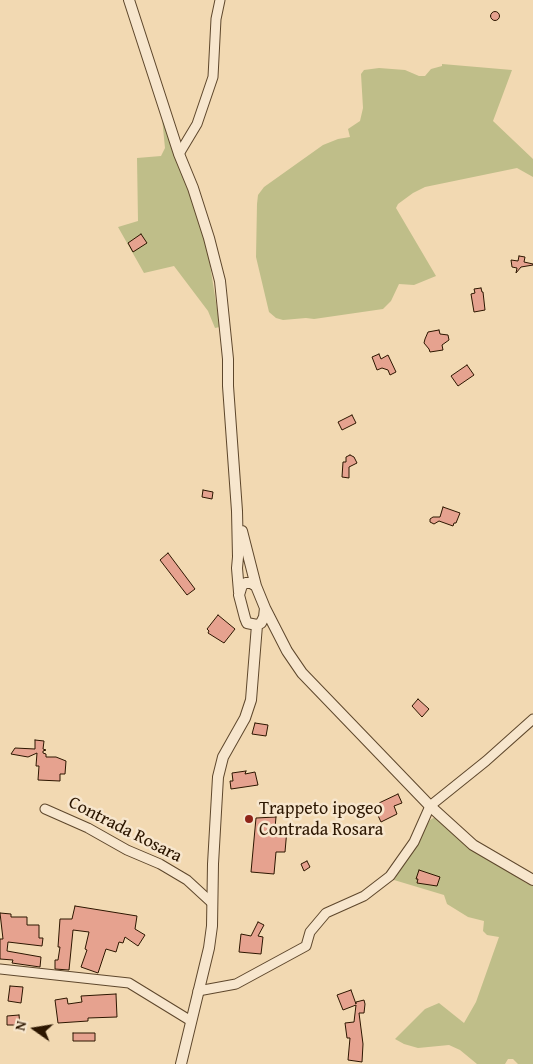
<!DOCTYPE html>
<style>
body{margin:0}
#map{position:relative;width:533px;height:1064px;overflow:hidden;background:#f2d9b2;font-family:"Gentium Book Plus",serif}
canvas{display:block}
.north{position:absolute;left:10px;top:1004px;width:50px;height:50px;-webkit-text-stroke:4px #f7e6cd;paint-order:stroke;rotate:283deg;font-size:14px;font-weight:700;line-height:20px;text-align:center;color:#2c1600}
.north::after{content:'';display:block;margin:auto;width:18px;height:22px;background:#2c1600;clip-path:polygon(50% 0,100% 100%,50% 72%,0 100%)}
</style>
<div id="map">
<canvas width="533" height="1064"></canvas>
<div class="north">N</div>
</div>
<script>
const ctx = document.querySelector('canvas').getContext('2d');
ctx.lineJoin = 'round';
function fillPath(path, color) { ctx.fillStyle = color; ctx.fill(path, 'evenodd'); }
const poly = rows => new Path2D(rows.map(r => 'M' + r).join(''));
function trace(path, color, width, dash) { ctx.strokeStyle = color; ctx.lineWidth = width; ctx.lineCap = dash ? 'butt' : 'round'; ctx.setLineDash(dash || []); ctx.stroke(path); }
function drawText(font, color, halo, rows, align = 'center') {
  ctx.font = font + ' "Gentium Book Plus",serif'; ctx.lineWidth = 5; ctx.setLineDash([]); ctx.textBaseline = 'middle'; ctx.strokeStyle = halo; ctx.fillStyle = color; for (const [text, x, y, turn = 0] of rows) {
    ctx.save(); ctx.translate(x, y); ctx.rotate((+turn || 0) * Math.PI / 180); ctx.textAlign = isNaN(turn) ? turn : align; if (halo) ctx.strokeText(text, 0, 0); ctx.fillText(text, 0, 0); ctx.restore();
  }
}
fillPath(poly([
 [442,64,512,70,493,121,533,159,533,177,517,168,425,187,413,193,398,204,396,208,436,276,414,285,399,284,391,301,383,309,314,319,306,318,283,320,276,318,269,312,256,257,257,204,258,195,264,187,323,145,338,139,350,137,348,129,360,121,363,108,361,74,364,70,379,68,405,70,419,76,425,76,431,69,442,66],
 [162,118,205,234,220,327,215,328,208,311,174,266,144,273,118,227,138,221,137,158,161,156,165,148],
 [435,817,465,844,526,883,533,886,533,1064,518,1064,513,1059,508,1059,505,1064,477,1064,460,1050,449,1045,418,1048,404,1044,395,1039,425,1009,439,1003,464,1023,476,1002,499,937,487,935,483,931,484,921,468,917,447,904,444,895,394,880,430,820]
]), '#bfbe89');
const building = poly([
 '490.5 16a4.5 4.5 0 1 1 9 0a4.5 4.5 0 1 1-9 0Z',
 [141,234,147,243,133,252,128,243,141,234],
 [519,256,525,257,524,262,533,264,533,265,521,267,516,273,517,268,512,267,511,260,518,261,519,256],
 [481,288,482,292,483,292,485,310,474,312,471,294,475,293,474,289,481,288],
 [439,330,440,334,448,335,449,340,442,345,443,350,430,352,429,349,424,343,425,339,428,332,439,330],
 [379,354,381,359,388,355,396,372,390,375,388,370,382,368,377,370,372,357,379,354],
 [467,365,474,375,458,386,451,376,467,365],
 [352,415,356,423,342,430,338,422,352,415],
 [350,455,354,457,357,463,349,467,349,478,342,477,343,462,346,462,346,457,350,455],
 [203,490,213,492,212,499,202,497,203,490],
 [443,507,460,513,456,523,454,523,453,526,439,521,434,524,430,522,430,519,433,517,440,517,443,507],
 [168,553,195,589,187,595,160,560,168,553],
 [218,615,235,629,224,643,208,633,209,631,207,629,218,615],
 [418,699,429,709,422,717,412,706,418,699],
 [255,723,268,725,266,736,252,734,255,723],
 [35,740,44,741,43,749,46,750,43,751,43,753,46,754,46,757,56,757,66,761,65,774,60,774,60,781,38,780,39,766,36,766,37,753,28,757,11,754,15,748,35,749,35,740],
 [246,771,245,774,255,772,258,785,231,789,230,781,233,781,232,773,246,771],
 [398,794,402,803,394,806,397,814,381,822,374,807,380,804,379,803,398,794],
 [276,817,275,828,287,829,285,852,276,852,274,874,251,872,256,818,276,817],
 [307,861,310,867,304,871,301,864,307,861],
 [419,870,440,877,437,886,417,883,418,879,416,879,419,870],
 [75,906,137,916,135,929,145,935,138,946,125,937,123,943,119,942,116,952,106,949,98,973,81,967,87,950,85,949,89,932,73,930,69,970,55,969,55,960,58,960,60,947,58,947,60,919,72,919,75,906],
 [0,913,11,914,11,917,27,917,27,925,39,925,39,938,43,938,42,946,8,942,7,951,41,957,40,967,12,963,13,960,0,959,0,939,3,939,0,913],
 [258,922,264,925,258,936,263,937,261,954,239,952,241,934,251,936,258,922],
 [10,986,23,987,21,1003,8,1001,10,986],
 [351,990,356,1004,356,1002,364,1000,365,1004,364,1013,359,1013,363,1044,362,1062,348,1060,350,1038,347,1038,345,1023,354,1022,356,1005,343,1010,337,995,351,990],
 [116,994,117,1017,88,1018,88,1021,58,1023,55,1000,67,998,68,1004,82,1002,81,996,116,994],
 [19,1015,20,1025,7,1025,7,1016,19,1015],
 [73,1033,95,1033,95,1041,73,1041,73,1033]
]);
fillPath(building, '#e6a28f');
trace(building, '#2c1600', 1);
const minor = poly([
 [179,154,197,124,213,77,216,19,220,0],
 [45,809,88,828,127,850,160,864,187,880,212,903],
 [0,969,129,983,191,1021],
 [198,991,236,984,306,946,310,932,326,913,364,896,390,876,414,842,430,806,486,761,533,719]
]);
const tertiary = poly([
 [129,0,179,154,193,188,209,238,220,281,228,359,228,386,237,511,238,557,237,568,239,592],
 [242,531,256,586],
 [246,583,251,583,256,586,265,608,264,617,261,623,257,625,247,623,245,618,239,595,242,585,246,583],
 [265,608,287,651,302,673,430,806,473,845,533,880],
 [181,1064,209,948,212,926,213,864,218,777,223,757,245,718,251,700,257,625]
]);
trace(minor, '#5e472c', 11);
trace(tertiary, '#5e472c', 12);
trace(minor, '#f7e6cd', 9);
trace(tertiary, '#f7e6cd', 10);
for (const [x, y, r, color] of [
 [249,819,5,"#8f2418"]
]) { const dot = new Path2D(); dot.arc(x, y, r, 0, 2 * Math.PI); ctx.fillStyle = color; ctx.fill(dot); trace(dot, '#f7e6cd', 2); }
drawText('18px', '#2c1600', '#f7e6cd', [
 ["Trappeto ipogeo",259,809],
 ["Contrada Rosara",259,830]
], 'left');
drawText('18px', '#2c1600', '#f7e6cd', [
 ["Contrada Rosara",125,830,27]
]);
</script>
